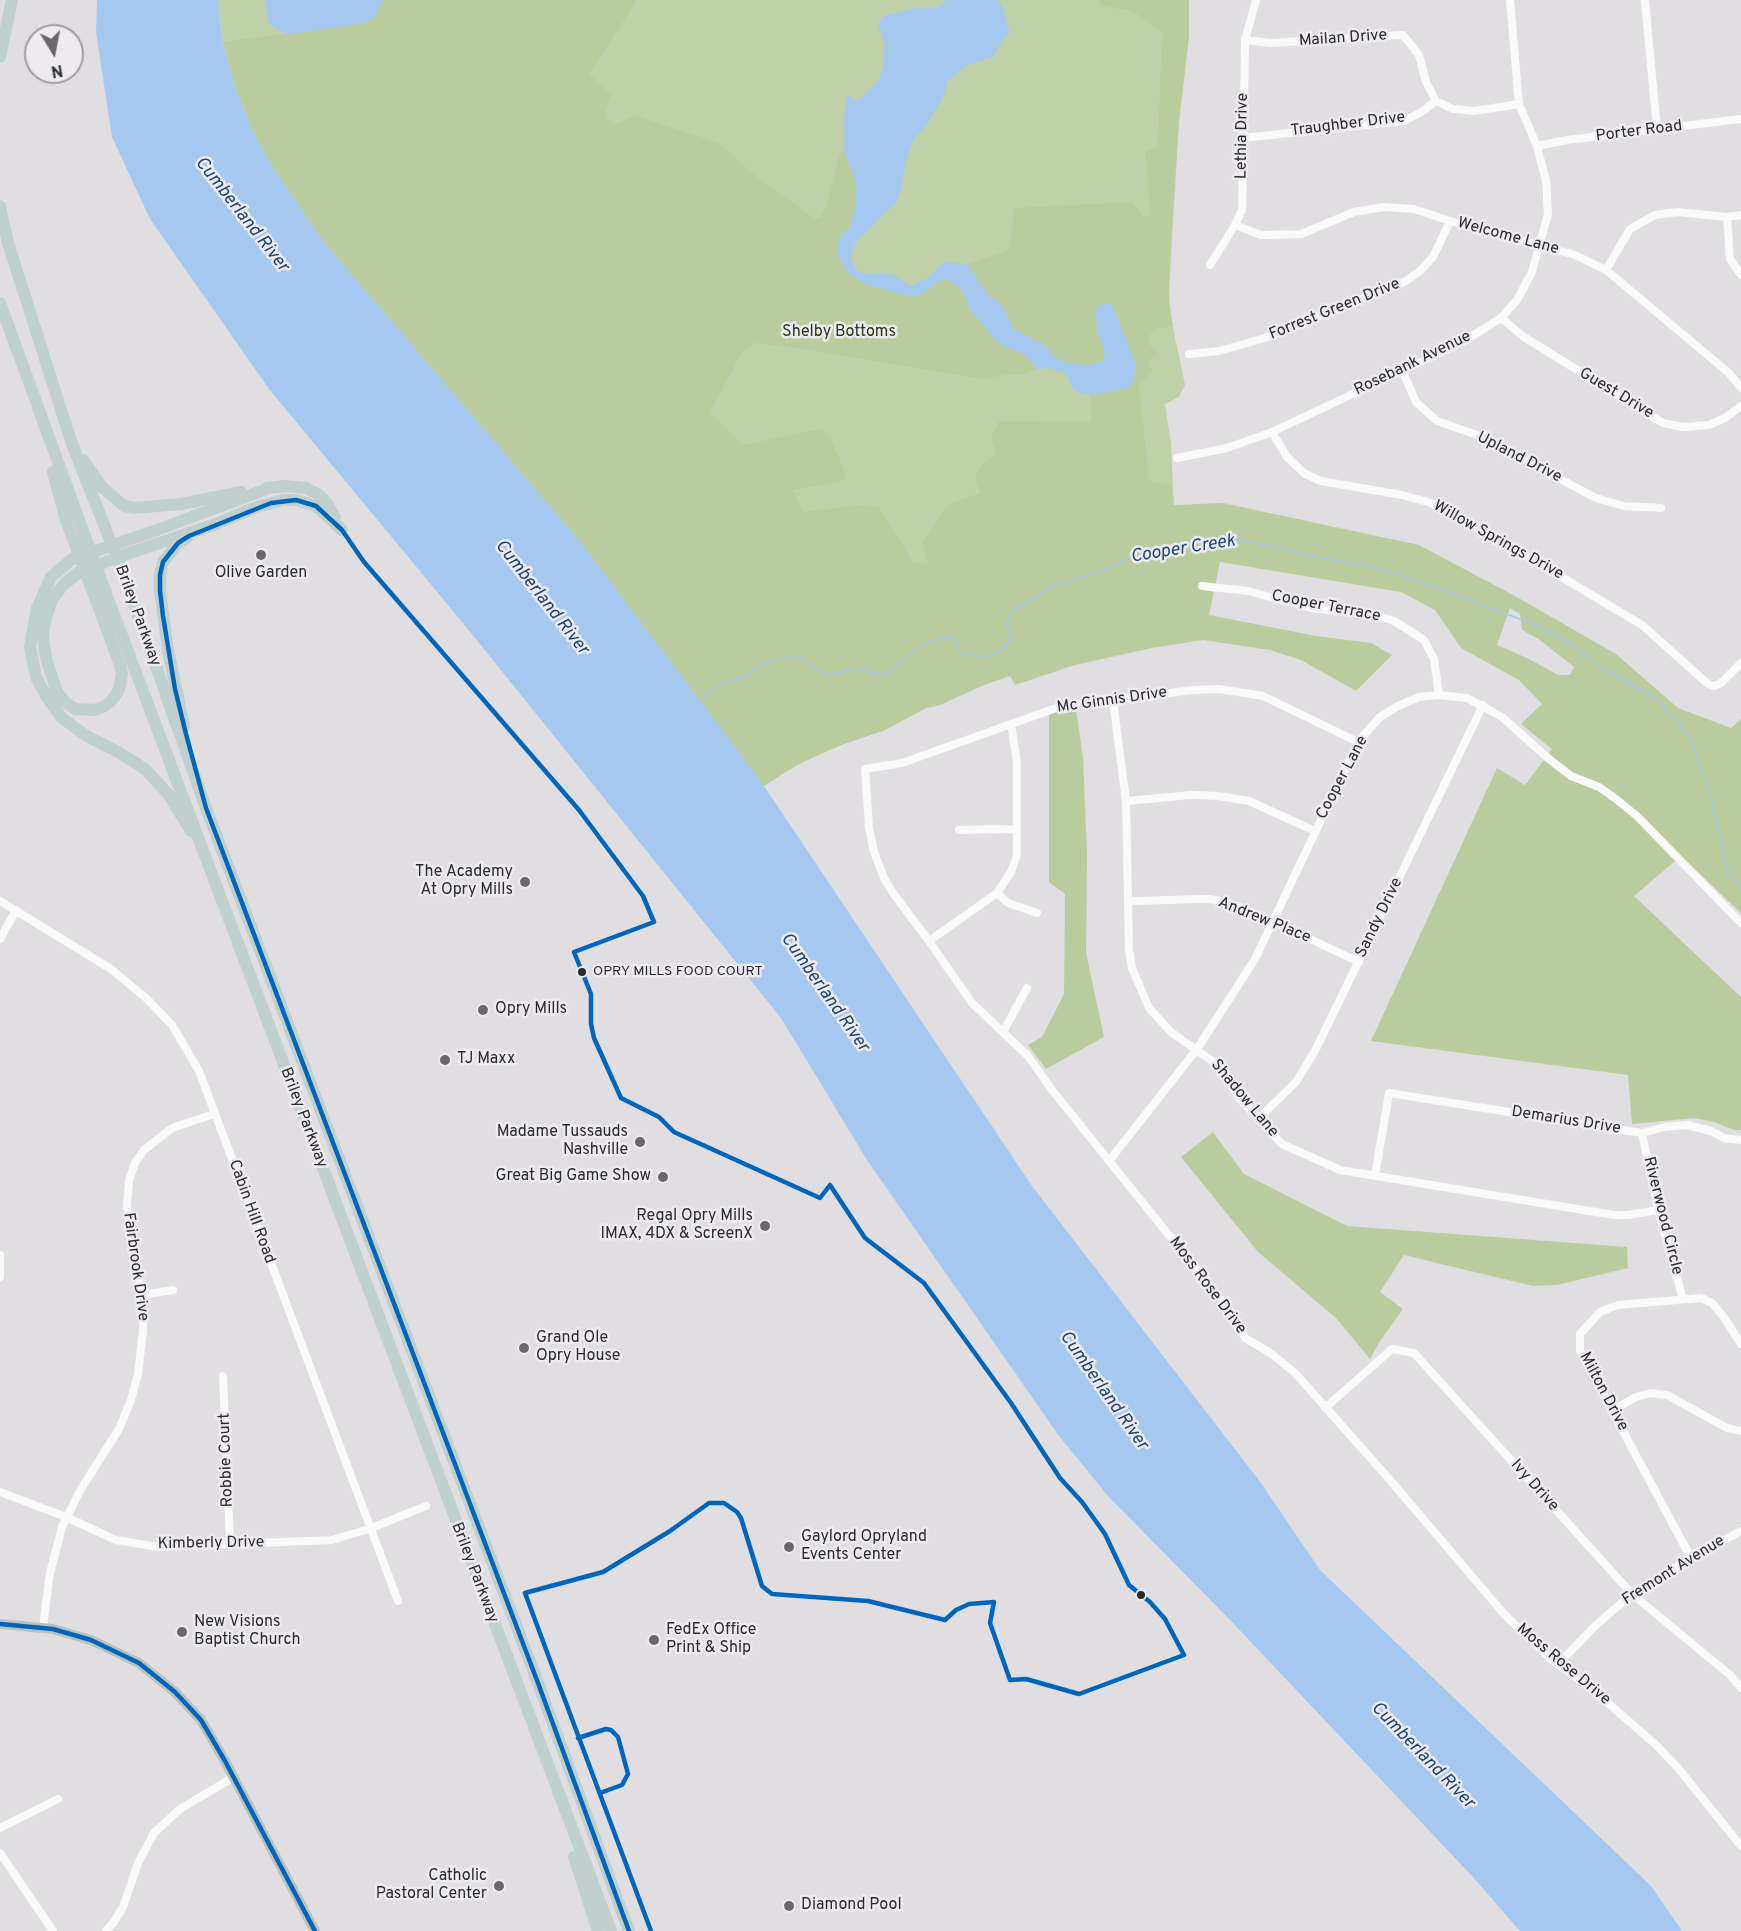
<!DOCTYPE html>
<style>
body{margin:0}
#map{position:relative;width:1741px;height:1931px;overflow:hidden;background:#e0dee1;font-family:Overpass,sans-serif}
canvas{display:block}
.north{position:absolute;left:24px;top:24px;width:60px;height:60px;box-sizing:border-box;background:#edeaf0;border:2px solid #9f9da1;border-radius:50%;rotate:170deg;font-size:16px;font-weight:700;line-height:24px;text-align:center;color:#2a292b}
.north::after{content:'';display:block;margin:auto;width:21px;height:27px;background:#6a686b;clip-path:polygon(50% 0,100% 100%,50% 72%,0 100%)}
</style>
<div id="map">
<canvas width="1741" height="1931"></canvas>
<div class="north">N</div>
</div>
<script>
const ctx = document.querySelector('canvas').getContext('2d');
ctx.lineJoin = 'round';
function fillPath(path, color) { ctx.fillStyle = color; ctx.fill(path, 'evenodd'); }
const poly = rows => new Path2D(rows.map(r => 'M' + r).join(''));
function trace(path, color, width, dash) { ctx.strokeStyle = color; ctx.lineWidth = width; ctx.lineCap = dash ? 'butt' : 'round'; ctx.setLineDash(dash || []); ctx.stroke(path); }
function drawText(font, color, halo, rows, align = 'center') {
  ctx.font = font + ' Overpass,sans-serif'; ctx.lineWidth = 5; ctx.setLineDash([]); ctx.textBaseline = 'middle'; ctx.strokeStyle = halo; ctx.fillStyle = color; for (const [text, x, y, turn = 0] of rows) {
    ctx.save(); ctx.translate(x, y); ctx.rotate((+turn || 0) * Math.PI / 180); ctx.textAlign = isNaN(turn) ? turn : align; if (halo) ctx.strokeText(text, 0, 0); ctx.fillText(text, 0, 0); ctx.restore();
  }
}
fillPath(poly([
 [217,0,1189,0,1189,36,1179,121,1169,291,1171,318,1185,385,1179,397,1165,404,1171,443,1174,509,1010,676,968,691,940,705,926,708,885,730,841,745,799,764,764,786,578,539,323,241,270,163,250,125,223,42]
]), '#c0d0a8');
fillPath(poly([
 [383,0,637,0,589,74,611,95,606,110,607,118,617,124,634,115,719,143,759,179,814,218,821,217,826,206,839,157,844,150,855,181,856,192,855,216,850,227,839,238,837,254,847,272,865,284,907,296,930,289,939,281,945,279,954,283,962,292,971,311,998,343,1026,355,1037,369,1021,375,1010,374,983,379,799,348,754,343,743,350,710,412,743,445,820,429,830,436,846,475,842,481,792,490,804,512,860,505,878,507,913,562,928,564,923,542,947,505,980,493,975,479,979,469,996,454,991,438,999,421,1091,422,1090,395,1129,388,1131,350,1126,342,1115,310,1097,331,1105,351,1103,361,1089,365,1070,364,1054,357,1046,346,1013,329,1006,312,996,299,989,296,967,264,1009,250,1014,208,1132,202,1144,218,1151,215,1145,152,1158,147,1162,32,1133,11,1100,6,1099,0,1189,0,1189,36,1179,121,1170,248,1169,304,1173,326,1154,329,1150,335,1149,344,1158,354,1147,362,1153,371,1139,385,1149,481,1172,485,1174,505,1223,503,1419,545,1515,596,1616,654,1678,708,1731,728,1741,719,1741,913,1681,856,1634,896,1741,997,1741,1130,1734,1130,1714,1122,1694,1118,1632,1124,1628,1075,1371,1041,1497,768,1525,785,1552,749,1521,724,1542,704,1519,680,1461,648,1435,610,1401,592,1220,562,1209,615,1316,636,1371,643,1392,655,1356,691,1301,660,1270,650,1203,640,1152,648,1075,665,1015,685,1010,676,995,680,940,705,926,708,885,730,841,745,813,757,786,771,764,786,578,539,323,241,270,163,250,125,234,84,223,42,363,23,369,21],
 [1510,608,1520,614,1522,630,1540,640,1574,667,1570,675,1558,675,1529,659,1497,645],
 [1076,710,1083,757,1087,853,1086,953,1104,1037,1046,1069,1028,1045,1042,1037,1064,994,1065,894,1049,882,1049,713],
 [1213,1132,1244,1174,1347,1226,1627,1247,1628,1268,1557,1285,1533,1286,1404,1255,1380,1292,1403,1309,1380,1341,1370,1359,1336,1318,1258,1252,1181,1157]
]), '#bacc9e');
fillPath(poly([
 [97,0,217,0,223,42,234,84,250,125,270,163,323,241,578,539,738,751,764,786,1032,1186,1261,1483,1320,1570,1651,1886,1682,1931,1520,1931,1472,1876,1232,1622,1108,1496,1059,1436,867,1160,781,1018,467,628,269,389,150,219,112,137,96,32],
 [265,0,383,0,373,19,363,23,292,34,284,33,270,24,267,16],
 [946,0,997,0,1001,4,1010,33,1004,37,993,57,967,65,947,82,944,95,928,123,914,139,906,159,900,194,895,204,857,240,850,258,856,270,865,274,892,274,911,286,926,279,944,262,967,264,989,296,996,299,1006,312,1013,329,1046,346,1055,357,1070,364,1089,365,1103,361,1105,351,1097,331,1095,309,1103,303,1112,305,1136,364,1134,378,1129,388,1090,395,1074,391,1068,377,1063,372,1050,368,1037,369,1025,355,998,343,971,311,963,292,954,283,945,279,939,281,919,296,907,296,865,284,847,272,837,254,839,238,850,227,856,205,855,180,844,150,844,117,848,94,857,102,879,80,883,66,885,45,878,24,883,16,915,8,938,8]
]), '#a5c8f0');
trace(poly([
 [700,699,723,683,741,678,776,658,793,657,803,659,827,676,853,669,886,675,919,646,937,639,955,638,959,652,977,656,989,656,1005,648,1011,638,1006,624,1012,611,1056,584,1072,581,1113,566,1132,556,1179,551,1232,539,1277,547,1311,556,1369,566,1414,579,1533,624,1567,642,1605,670,1657,699,1690,737,1712,800,1727,870,1741,889]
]), '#a5c8f0', 1.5);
trace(poly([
 [1645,0,1657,130],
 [1245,40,1271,43,1403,35,1419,55,1426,82,1436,101],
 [1243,138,1404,121,1423,111,1436,101,1453,109,1474,111,1519,104],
 [1537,146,1567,140,1741,119],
 [1727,217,1730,259,1741,275],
 [1235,225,1261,235,1301,234,1354,212,1384,207,1414,209,1450,221,1575,255,1606,270,1729,373,1741,388],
 [1210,265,1235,225,1242,210,1245,40,1256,0],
 [1606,270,1630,229,1655,215,1678,212,1727,217,1741,215],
 [1501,318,1524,337,1663,423,1683,427,1709,425,1725,418,1741,406],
 [1189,354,1219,351,1265,338,1406,281,1421,270,1433,257,1450,221],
 [1402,370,1416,402,1437,421,1477,435,1596,498,1624,506,1661,508],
 [1272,432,1287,457,1305,474,1321,481,1402,495,1428,502,1451,511,1642,625,1708,684,1714,686,1721,683,1741,663],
 [1177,458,1227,448,1272,432,1461,343,1501,318,1517,300,1532,272,1548,214,1546,181,1537,146,1519,104,1510,0],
 [1202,586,1248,591,1311,608,1379,616,1394,621,1424,640,1434,659,1439,695],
 [1113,700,1126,801,1129,950,1132,968,1149,1008,1171,1032,1219,1066,1239,1098,1282,1144,1340,1170,1614,1215,1628,1215,1658,1210],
 [1358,742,1263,696,1219,689,1193,690,1059,707,902,763,865,769,869,827,874,852,884,878,893,893,929,941,972,1003,1028,1056,1052,1090,1234,1316,1245,1338,1272,1354,1296,1374,1390,1480,1504,1614,1552,1660,1587,1685,1655,1744,1678,1768,1741,1846],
 [1126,801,1191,795,1218,796,1249,801,1315,831],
 [959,830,1016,829],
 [997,893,1008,903,1037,913],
 [0,901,111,969,146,998,172,1025,199,1071,398,1601],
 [1128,901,1208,899,1227,902,1272,921,1359,962],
 [0,939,16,910],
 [929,941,997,893,1011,872,1017,855,1017,762,1011,724],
 [1003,1032,1027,988],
 [1259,1118,1296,1082,1315,1051,1483,705],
 [1642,1133,1658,1210,1683,1299],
 [1109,1161,1197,1049,1255,959,1358,742,1380,717,1398,706,1419,697,1439,695,1467,698,1502,717,1549,759,1571,776,1599,787,1616,799,1638,817,1741,923],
 [1375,1176,1389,1093,1642,1133,1665,1127,1687,1125,1711,1131,1724,1138,1741,1140],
 [0,1255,0,1277],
 [142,1295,173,1290],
 [223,1376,230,1544],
 [1325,1408,1392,1349,1414,1353,1632,1594,1730,1675,1741,1688],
 [1613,1410,1636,1397,1650,1393,1667,1395,1727,1428,1741,1431],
 [0,1492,66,1517,116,1540,158,1547,332,1540,369,1529,426,1506],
 [1691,1558,1580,1351,1580,1334,1600,1312,1618,1305,1701,1298,1712,1303,1723,1316,1741,1344],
 [43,1627,50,1573,62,1527,81,1489,119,1429,131,1400,138,1374,143,1331,143,1307,127,1206,129,1180,135,1163,144,1150,172,1128,214,1114],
 [1558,1664,1596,1625,1632,1594,1691,1558,1741,1531],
 [0,1828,58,1799],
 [0,1853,53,1931],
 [106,1931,114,1922,123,1907,138,1863,154,1833,180,1809,234,1777]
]), '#fafafa', 8);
trace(poly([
 [0,1624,53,1629,91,1640,139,1663,175,1692,201,1720,225,1761,315,1931]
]), '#bac2bf', 10);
trace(poly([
 [0,57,12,0],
 [0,206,8,243,72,444,122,570,206,808,538,1683,629,1931],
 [0,303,101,580,611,1931],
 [83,460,102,487,124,506,134,508,181,504,241,492],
 [53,472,65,517,77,550,89,582,120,665,122,674,119,690,112,700,105,706,95,710,75,709,65,702,57,692,46,658,43,635,46,617,52,600,63,585,79,572,124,555,213,525,257,507,284,500,296,500,316,506,342,530],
 [267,488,285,486,306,488,318,494,326,502,335,517],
 [184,726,168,650,160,591,160,575,163,562,178,543,187,538],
 [191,831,169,795,145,769,118,752,85,735,61,717,47,697,36,677,30,647,37,608,51,577,72,559,149,533,272,487],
 [574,1857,598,1931]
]), '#c0d0cd', 12);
trace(poly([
 [0,1624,53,1629,91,1640,139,1663,175,1692,201,1720,225,1761,315,1931],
 [578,1738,606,1729,611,1730,618,1737,628,1774,622,1785,600,1793],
 [629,1931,538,1683,206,808,186,734,175,689,163,616,160,591,160,575,163,562,178,543,189,536,271,503,296,500,316,506,342,530,364,562,579,810,643,896,654,922,574,952,591,994,591,1024,594,1038,621,1098,659,1117,674,1132,820,1198,830,1185,865,1238,924,1283,1011,1403,1060,1478,1082,1502,1105,1534,1129,1585,1150,1602,1165,1619,1184,1655,1079,1694,1026,1679,1010,1680,990,1623,994,1602,969,1604,956,1610,945,1620,868,1601,772,1594,762,1586,741,1518,737,1512,724,1503,709,1503,670,1531,603,1572,525,1593,651,1931]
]), '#0065bd', 4.5);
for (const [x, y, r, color] of [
 [261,555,6,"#6a686b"],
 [525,882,6,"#6a686b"],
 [582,972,5,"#2a292b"],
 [483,1010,6,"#6a686b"],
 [445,1060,6,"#6a686b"],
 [640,1142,6,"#6a686b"],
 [663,1177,6,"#6a686b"],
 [765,1226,6,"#6a686b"],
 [524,1348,6,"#6a686b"],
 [789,1547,6,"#6a686b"],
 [1141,1595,5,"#2a292b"],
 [182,1632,6,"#6a686b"],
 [654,1640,6,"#6a686b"],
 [499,1886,6,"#6a686b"],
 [789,1906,6,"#6a686b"]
]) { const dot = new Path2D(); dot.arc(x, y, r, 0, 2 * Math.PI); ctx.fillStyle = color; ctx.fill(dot); trace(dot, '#edeaf0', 2); }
drawText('14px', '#2a292b', '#edeaf0', [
 ["OPRY MILLS FOOD COURT",593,972]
], 'left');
drawText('16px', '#2a292b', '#edeaf0', [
 ["Mailan Drive",1343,39,-4],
 ["Traughber Drive",1348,125,-7],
 ["Porter Road",1639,132,-7],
 ["Lethia Drive",1243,136,-89],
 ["Welcome Lane",1508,237,15],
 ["Forrest Green Drive",1335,310,-22],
 ["Rosebank Avenue",1413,364,-26],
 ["Guest Drive",1616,394,31],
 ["Upland Drive",1519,458,27],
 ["Willow Springs Drive",1498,541,29],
 ["Cooper Terrace",1326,607,11],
 ["Briley Parkway",137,616,70],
 ["Mc Ginnis Drive",1112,701,-8],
 ["Cooper Lane",1343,778,-62],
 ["Sandy Drive",1380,918,-64],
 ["Andrew Place",1264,921,22],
 ["Shadow Lane",1244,1099,50],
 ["Briley Parkway",303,1118,69],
 ["Demarius Drive",1566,1121,9],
 ["Cabin Hill Road",251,1212,70],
 ["Riverwood Circle",1662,1216,76],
 ["Fairbrook Drive",135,1267,82],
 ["Moss Rose Drive",1207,1286,53],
 ["Milton Drive",1603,1392,62],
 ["Robbie Court",227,1460,-92],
 ["Ivy Drive",1534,1486,48],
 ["Kimberly Drive",211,1544,-1],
 ["Fremont Avenue",1674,1571,-32],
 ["Briley Parkway",474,1573,69],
 ["Moss Rose Drive",1563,1665,40]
]);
drawText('16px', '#26340f', '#edeaf0', [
 ["Shelby Bottoms",839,333]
]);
drawText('16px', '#2a292b', '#edeaf0', [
 ["Olive Garden",261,574,"center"],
 ["The Academy",513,873,"right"],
 ["At Opry Mills",513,891,"right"],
 ["Opry Mills",495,1010],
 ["TJ Maxx",457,1060],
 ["Madame Tussauds",628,1133,"right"],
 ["Nashville",628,1151,"right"],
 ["Great Big Game Show",651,1177,"right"],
 ["Regal Opry Mills",753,1217,"right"],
 ["IMAX, 4DX & ScreenX",753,1235,"right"],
 ["Grand Ole",536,1339],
 ["Opry House",536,1357],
 ["Gaylord Opryland",801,1538],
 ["Events Center",801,1556],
 ["New Visions",194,1623],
 ["Baptist Church",194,1641],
 ["FedEx Office",666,1631],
 ["Print & Ship",666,1649],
 ["Catholic",487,1877,"right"],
 ["Pastoral Center",487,1895,"right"],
 ["Diamond Pool",801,1906]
], 'left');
drawText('italic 18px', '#184472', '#edeaf0', [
 ["Cumberland River",241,215,52],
 ["Cooper Creek",1183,550,-9],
 ["Cumberland River",541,598,52],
 ["Cumberland River",824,993,55],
 ["Cumberland River",1103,1391,55],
 ["Cumberland River",1422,1756,46]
]);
</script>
